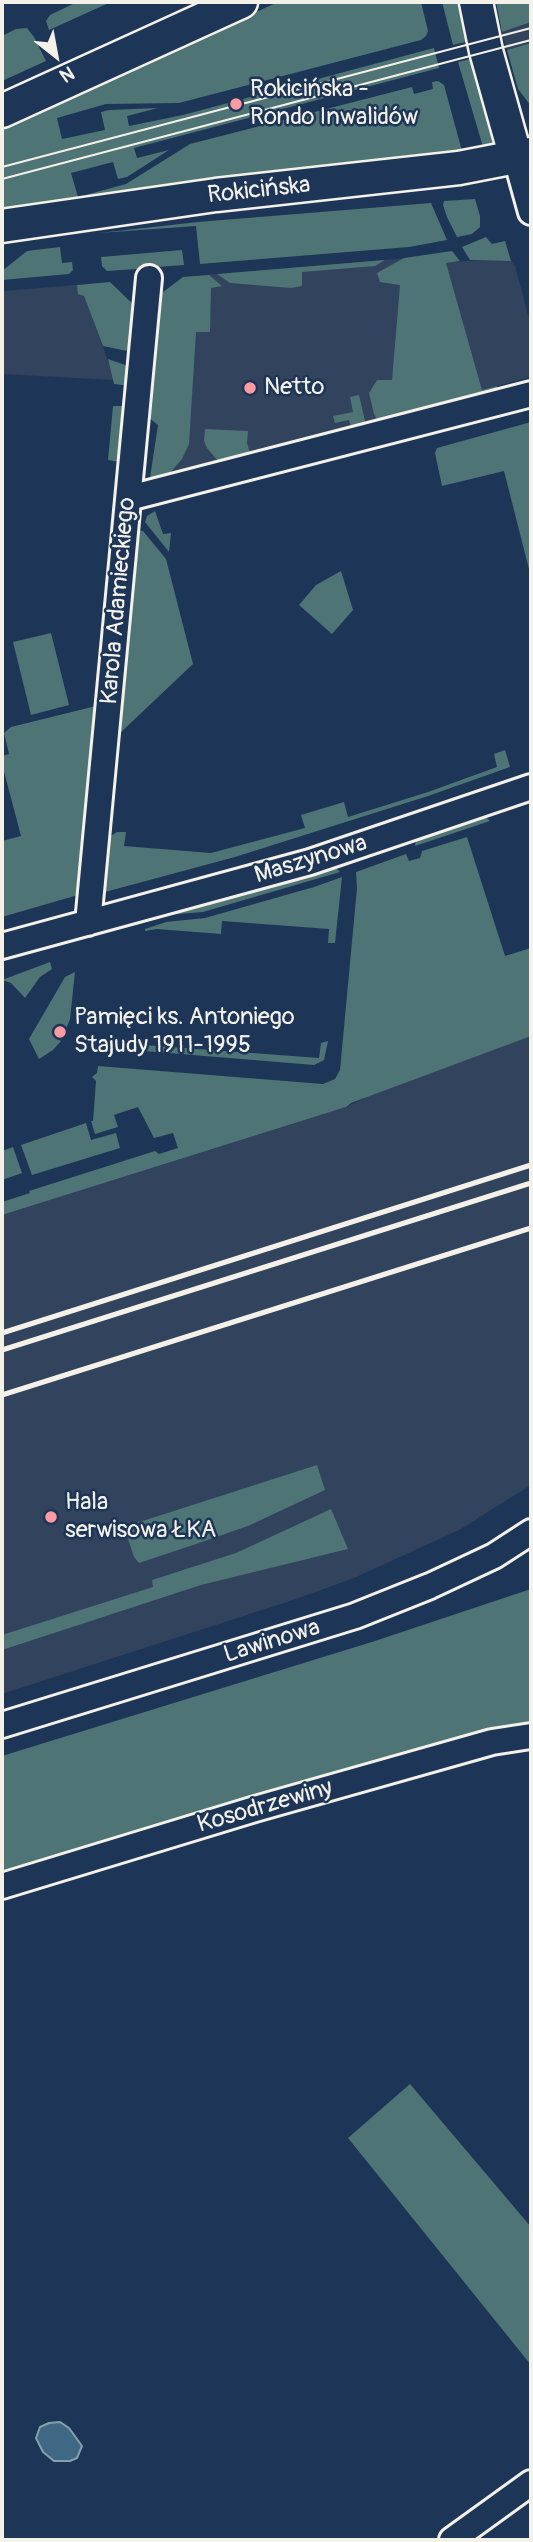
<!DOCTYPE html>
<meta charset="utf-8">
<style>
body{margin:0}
#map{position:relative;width:533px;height:2542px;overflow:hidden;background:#1d3557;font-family:Pangolin,sans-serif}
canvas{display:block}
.frame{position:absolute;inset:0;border:4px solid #f4f1e8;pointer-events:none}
.north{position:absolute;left:21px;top:21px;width:70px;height:70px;-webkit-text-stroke:5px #1d3557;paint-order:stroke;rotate:149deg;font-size:19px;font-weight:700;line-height:28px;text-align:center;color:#f4f1e8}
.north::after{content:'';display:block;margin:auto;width:24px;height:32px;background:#f4f1e8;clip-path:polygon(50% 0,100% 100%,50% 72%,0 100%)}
</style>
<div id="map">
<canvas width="533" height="2542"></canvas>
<div class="frame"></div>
<div class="north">N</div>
</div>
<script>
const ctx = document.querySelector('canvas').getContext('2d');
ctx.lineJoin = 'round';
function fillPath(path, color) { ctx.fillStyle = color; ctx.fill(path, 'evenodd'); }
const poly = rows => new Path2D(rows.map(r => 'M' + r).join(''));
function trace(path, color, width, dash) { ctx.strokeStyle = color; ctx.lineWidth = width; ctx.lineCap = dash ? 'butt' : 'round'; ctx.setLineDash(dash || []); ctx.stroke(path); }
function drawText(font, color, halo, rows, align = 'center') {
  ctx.font = font + ' Pangolin,sans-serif'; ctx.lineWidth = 5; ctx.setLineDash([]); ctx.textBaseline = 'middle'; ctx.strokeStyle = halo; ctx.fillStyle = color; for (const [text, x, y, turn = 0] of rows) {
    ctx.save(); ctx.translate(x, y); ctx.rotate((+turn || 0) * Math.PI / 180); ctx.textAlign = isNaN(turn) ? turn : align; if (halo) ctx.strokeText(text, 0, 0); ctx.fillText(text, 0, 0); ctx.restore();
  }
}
fillPath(poly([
 [531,22,531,43,507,50,502,32],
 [408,258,403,421,149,486,158,425,148,417,183,277],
 [465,261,511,261,515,266,531,326,531,377,482,390,445,263],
 [77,285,84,295,115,380,2,374,2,291],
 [531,1018,531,1485,459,1530,354,1578,296,1599,2,1694,2,1215,346,1107]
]), '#32435e');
fillPath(poly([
 [77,2,111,2,49,30,46,21,50,15],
 [278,2,421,2,428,31,426,36,421,40,179,103,106,104,57,118,62,139,105,130,101,112,109,110,158,108,127,116,129,126,183,115,434,48,439,68,134,148,137,158,169,150,127,177,118,179,113,162,71,173,78,197,126,184,190,144,412,87,414,94,433,89,432,82,438,81,444,85,462,151,296,173,209,179,76,202,2,210,2,129],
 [442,2,466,2,474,40,453,45],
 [496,2,531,2,531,22,502,32],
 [27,28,34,37,46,61,2,81,2,36,16,29],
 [531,43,531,106,518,89,507,50],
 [478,57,496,145,483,147,458,62],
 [475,199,480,216,480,227,472,234,457,237,447,217,443,205,444,201],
 [431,203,447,240,409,247,200,264,196,226,99,233,198,222],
 [486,237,492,244,505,241,511,261,470,260,462,247],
 [60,247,62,263,72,262,73,270,69,274,2,280,2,271,27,251],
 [182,250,184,265,145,268,145,271,138,272,137,269,107,271,102,266,101,257],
 [452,251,460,261,446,263,482,390,497,386,500,395,378,421,374,414,369,393,377,380,392,380,400,285,380,282,377,273,404,258],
 [385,260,375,266,302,272,302,286,291,288,230,283,217,274],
 [209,275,222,286,211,288,210,332,196,332,189,444,182,459,169,474,150,478,158,425,148,417,159,295,183,277],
 [110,282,137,308,132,352,103,346,84,296,78,294,77,285],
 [108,359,128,366,132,373,131,386,114,384],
 [359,395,365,421,362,428,353,434,349,420,335,423,333,416,353,412,350,397],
 [113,406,123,406,129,415,120,462,108,460],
 [531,422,531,577,504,471,442,486,435,453,437,448],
 [205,429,248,431,247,443,252,460,225,464,219,462,207,448,204,441],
 [155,511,163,534,171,533,169,552,145,522,147,516],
 [135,530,143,531,166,559,193,664,118,735,115,734],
 [341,571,353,610,332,634,299,605,316,585],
 [51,633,69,705,31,715,13,642],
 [100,705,78,895,2,917,2,841,21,836,2,764,2,756,9,754,4,733,11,727],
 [505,750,510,767,428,796,235,857,105,892,101,890,103,846,109,837,117,832,126,832,124,846,211,853,305,828,301,815,344,802,348,817,428,792,497,767,494,754],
 [485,816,490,821,415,846,416,839],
 [467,837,505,956,531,948,531,1036,351,1103,346,1107,2,1215,2,1202,30,1193,29,1191,155,1151,159,1154,178,1148,173,1133,154,1138,138,1107,114,1115,118,1127,95,1134,91,1121,93,1121,96,1081,92,1077,97,1073,98,1066,323,1084,335,1079,340,1070,357,888,356,872,406,854,409,861,420,858,422,851],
 [330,867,336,868,340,872,203,912,166,915],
 [342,877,335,943,328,943,329,929,222,921,221,934,157,929,145,931,145,929,166,922,205,918,314,887],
 [50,962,52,969,40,977,25,998,11,983,2,980],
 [75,972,70,1019,66,1029,58,1025,53,1035,61,1041,53,1050,39,1059,29,1039,65,977],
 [328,1041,324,1060,314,1065,144,1051,141,1048,144,1045,319,1058,321,1043],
 [86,1123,91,1140,116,1133,120,1148,32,1175,21,1145],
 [13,1147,22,1173,2,1180,2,1151],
 [317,1465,325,1490,248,1526,196,1544,139,1563,134,1557,124,1527],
 [331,1509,348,1549,201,1585,2,1650,2,1635,153,1587,152,1580,236,1553],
 [531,1589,531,1736,2,1886,2,1756,375,1641],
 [410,2084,531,2227,531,2365,348,2138]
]), '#4e7476');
const water = poly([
 [60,2422,69,2428,82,2446,77,2458,70,2461,54,2461,43,2452,36,2438,40,2427,49,2423,60,2422]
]);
fillPath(water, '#3e6884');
trace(water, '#879fac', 2);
const minor = poly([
 [516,158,531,212],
 [129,498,531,394],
 [88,923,149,278],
 [2,946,310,862,531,787],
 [2,1725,355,1616,430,1586,494,1556,531,1532],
 [2,1886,255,1809,492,1742,531,1736],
 [452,2540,531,2483]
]);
const major = poly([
 [476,2,486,51,516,158],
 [2,111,241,2],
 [2,226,216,195,459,168,531,154]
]);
trace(minor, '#f4f1e8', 30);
trace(major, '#f4f1e8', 37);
trace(minor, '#1d3557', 24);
trace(major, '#1d3557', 32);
trace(poly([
 [2,167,531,28],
 [2,179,531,40]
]), '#f4f1e8', 2);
trace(poly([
 [2,1333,531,1165],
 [2,1350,531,1183],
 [2,1395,531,1228]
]), '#f4f1e8', 5);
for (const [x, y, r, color] of [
 [236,104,7,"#ff9aa2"],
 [250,388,7,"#ff9aa2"],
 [60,1032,7,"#ff9aa2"],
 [51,1517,7,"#ff9aa2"]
]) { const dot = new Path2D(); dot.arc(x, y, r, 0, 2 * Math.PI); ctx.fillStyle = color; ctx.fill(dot); trace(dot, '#1d3557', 2.5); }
drawText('24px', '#f4f1e8', '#1d3557', [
 ["Rokicińska -",250,90],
 ["Rondo Inwalidów",250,118],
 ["Netto",264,388],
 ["Pamięci ks. Antoniego",74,1018],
 ["Stajudy 1911-1995",74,1046],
 ["Hala",65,1503],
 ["serwisowa ŁKA",65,1531]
], 'left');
drawText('24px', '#f4f1e8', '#1d3557', [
 ["Rokicińska",259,191,-6],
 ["Karola Adamieckiego",119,601,-85],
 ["Maszynowa",311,860,-17],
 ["Lawinowa",272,1642,-17],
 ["Kosodrzewiny",265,1807,-16]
]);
</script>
